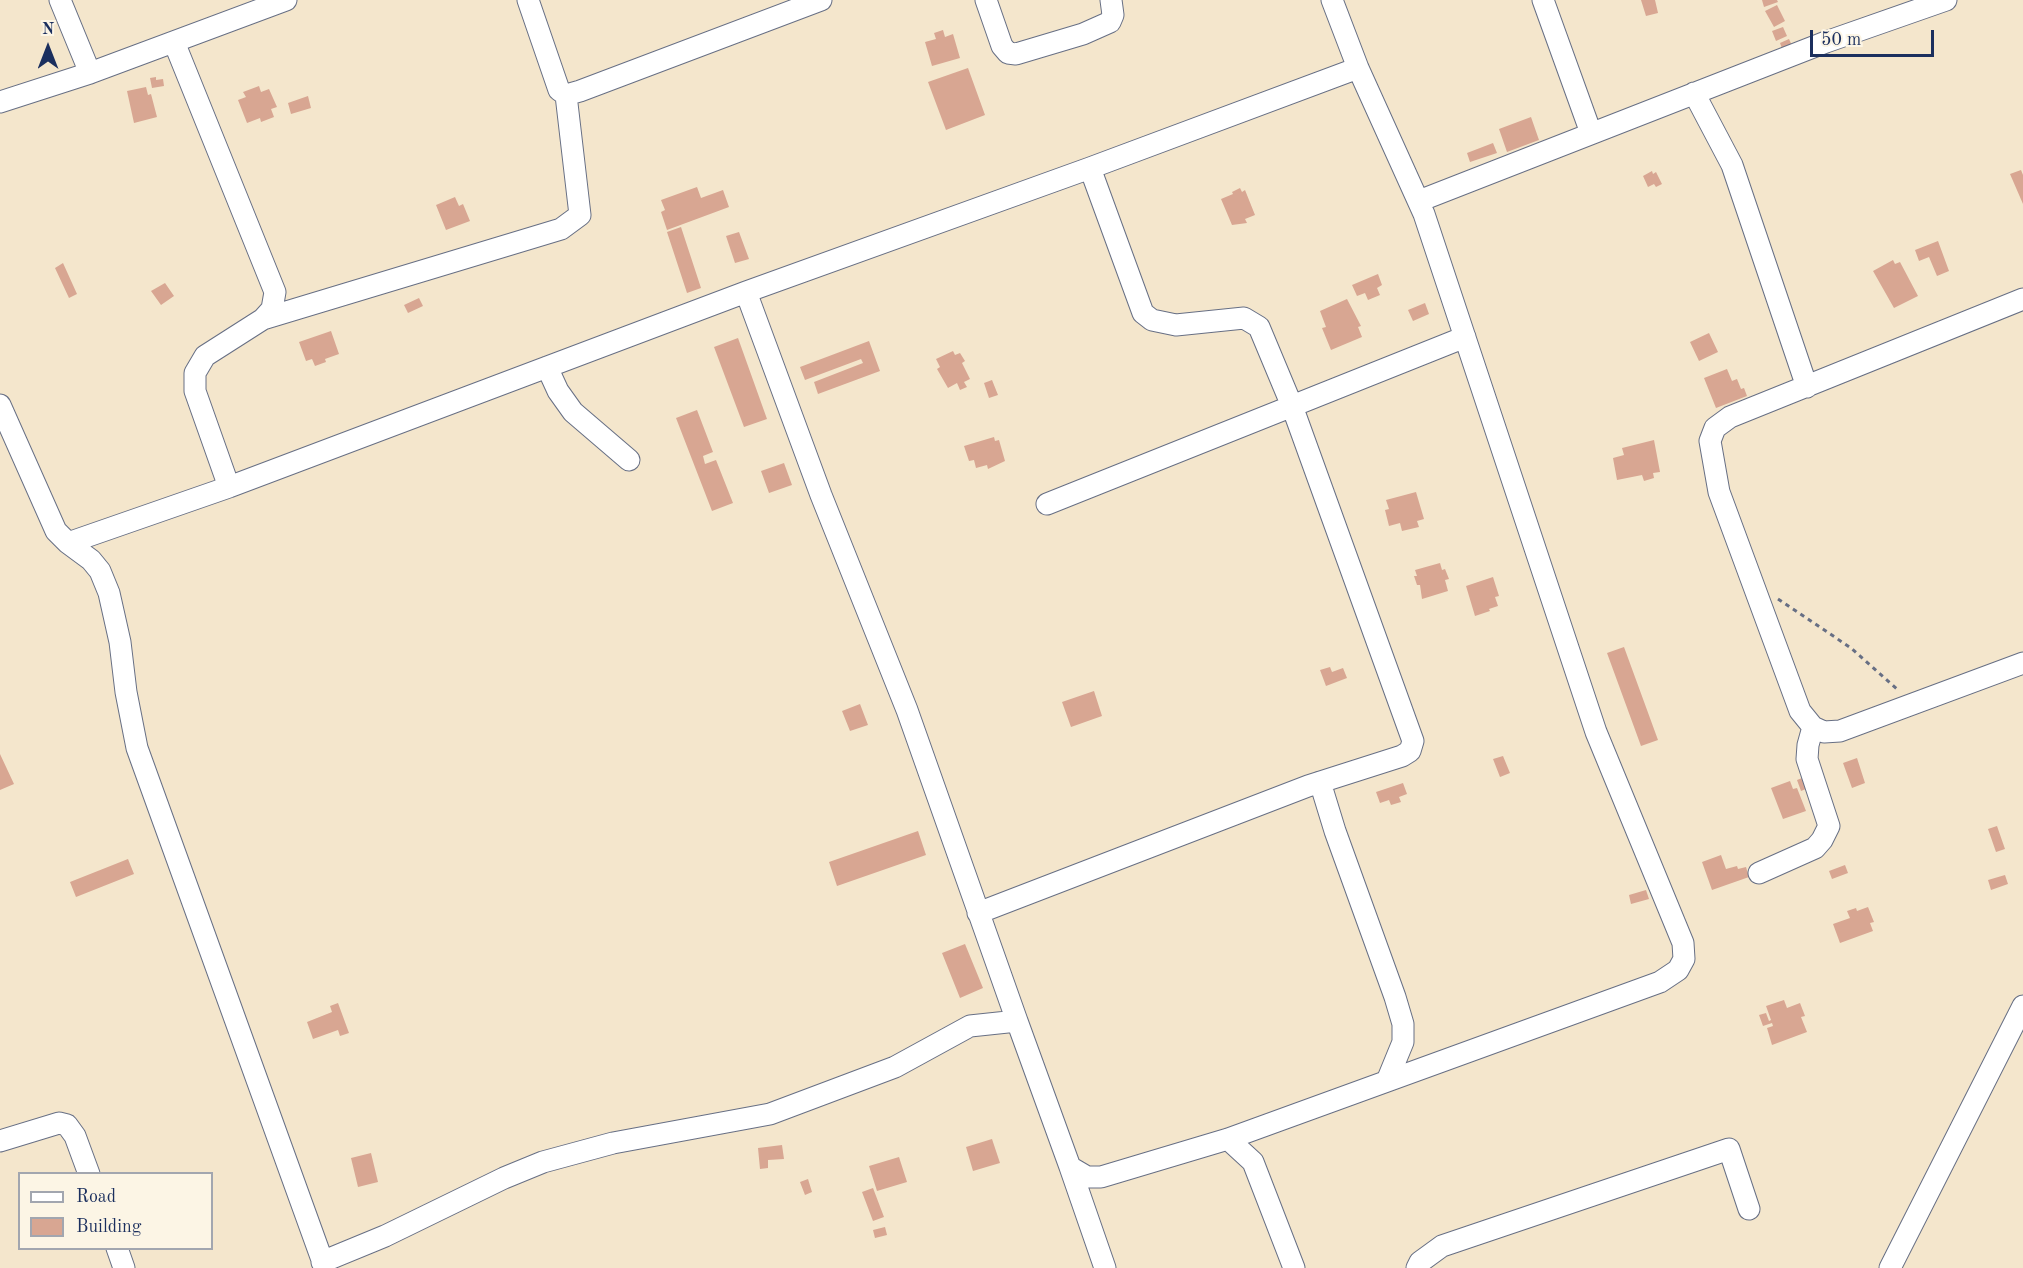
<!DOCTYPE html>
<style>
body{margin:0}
#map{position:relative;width:2023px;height:1268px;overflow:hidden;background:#f4e6cc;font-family:"Old Standard TT",serif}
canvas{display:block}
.legend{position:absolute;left:18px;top:1172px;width:195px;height:78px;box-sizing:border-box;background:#fcf5e5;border:2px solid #a2a6af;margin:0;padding:8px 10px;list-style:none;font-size:18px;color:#1b2f5e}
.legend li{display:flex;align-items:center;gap:12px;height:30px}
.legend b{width:30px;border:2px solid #a2a6af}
.north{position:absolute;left:18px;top:18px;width:60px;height:60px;-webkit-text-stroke:4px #fcf5e5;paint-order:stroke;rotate:0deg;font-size:16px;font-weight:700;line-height:24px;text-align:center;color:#1b2f5e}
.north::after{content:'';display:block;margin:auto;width:21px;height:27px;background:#1b2f5e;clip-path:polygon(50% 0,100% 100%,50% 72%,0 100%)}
.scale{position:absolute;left:1810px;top:30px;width:124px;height:27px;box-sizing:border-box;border:3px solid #1b2f5e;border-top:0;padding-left:8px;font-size:18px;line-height:21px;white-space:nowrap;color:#1b2f5e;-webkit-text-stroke:4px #fcf5e5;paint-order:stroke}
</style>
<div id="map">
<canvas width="2023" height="1268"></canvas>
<ul class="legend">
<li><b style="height:8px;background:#fff"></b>Road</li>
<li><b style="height:16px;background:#d8a692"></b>Building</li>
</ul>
<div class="north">N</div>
<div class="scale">50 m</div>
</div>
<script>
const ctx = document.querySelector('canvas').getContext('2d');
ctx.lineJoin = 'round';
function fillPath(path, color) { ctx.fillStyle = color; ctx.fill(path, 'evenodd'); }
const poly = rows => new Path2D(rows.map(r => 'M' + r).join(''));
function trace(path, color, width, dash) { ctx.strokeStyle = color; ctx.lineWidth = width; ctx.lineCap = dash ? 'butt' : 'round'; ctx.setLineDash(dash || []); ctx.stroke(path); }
fillPath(poly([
 [1641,0,1655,0,1658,13,1646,16],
 [1762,0,1777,0,1778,2,1764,7],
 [1777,5,1785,21,1774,27,1765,11],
 [1783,27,1787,36,1776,41,1772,31],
 [943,30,945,37,953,34,960,58,932,66,925,42,936,39,934,33],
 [1789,39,1794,50,1784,54,1780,43],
 [968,68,985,115,946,130,928,82],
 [156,77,156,80,163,79,164,86,152,88,150,78],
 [259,86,261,92,269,89,277,107,271,109,274,117,261,122,260,118,247,123,238,100,246,97,243,92],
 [146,87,148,95,151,94,157,117,134,123,127,91],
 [308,96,311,108,291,114,288,103],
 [1531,117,1539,140,1507,152,1499,129],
 [1493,143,1497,153,1470,162,1467,153],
 [2021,170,2023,175,2023,204,2010,174],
 [1652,171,1653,174,1656,172,1662,184,1656,187,1654,184,1648,187,1643,176],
 [697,187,701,198,723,190,729,207,667,230,661,212,665,210,661,200],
 [1240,188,1242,192,1245,190,1255,215,1245,219,1247,223,1232,225,1221,199,1233,194,1232,192],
 [455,197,459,206,463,204,470,221,446,230,436,205],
 [681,227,701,288,687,293,667,232],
 [739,232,749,259,735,263,726,236],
 [1938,241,1949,271,1937,276,1929,257,1919,261,1915,250],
 [1893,260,1895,264,1900,262,1918,296,1894,308,1873,271],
 [63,263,77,294,69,298,55,268],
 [1378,274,1382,285,1377,288,1380,295,1368,300,1365,293,1357,296,1352,285],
 [165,283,174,296,161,305,151,291],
 [419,298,423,306,408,313,404,305],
 [1347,299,1361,326,1358,327,1362,337,1331,350,1322,328,1326,327,1320,311],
 [1425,303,1429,314,1413,321,1408,310],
 [331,331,339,354,325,359,326,362,315,366,312,359,306,361,299,342],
 [1709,333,1718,352,1699,361,1690,342],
 [738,338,767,419,744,427,714,347],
 [869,341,880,371,818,394,814,382,863,363,861,359,805,380,800,367],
 [953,351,955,355,960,353,965,361,962,363,970,379,964,382,967,387,960,390,957,383,948,388,937,369,940,367,936,359],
 [1727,369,1732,381,1737,379,1741,389,1744,388,1747,396,1716,408,1704,378],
 [992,380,998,395,989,398,984,383],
 [697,410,713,452,703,456,705,464,716,460,733,503,712,511,676,418],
 [994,437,995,441,999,440,1005,461,988,469,987,465,976,468,974,460,969,461,964,446],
 [1654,440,1660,472,1653,473,1654,478,1644,481,1642,475,1617,480,1613,458,1624,455,1622,448],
 [784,463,792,485,769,493,761,471],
 [1416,492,1424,519,1417,521,1419,527,1402,531,1400,523,1389,526,1385,510,1389,509,1386,500],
 [1440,563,1442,570,1445,569,1449,579,1445,580,1448,591,1422,599,1420,585,1417,585,1414,576,1417,576,1415,570],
 [1493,577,1499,596,1495,597,1498,606,1489,609,1490,611,1475,616,1466,586],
 [1624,647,1658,740,1641,746,1607,653],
 [1330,667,1332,672,1343,668,1347,678,1326,686,1320,670],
 [1094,691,1102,716,1071,727,1062,702],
 [860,704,868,725,850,731,842,711],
 [0,754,14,784,0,790],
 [1503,756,1510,773,1500,777,1493,759],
 [1857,758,1865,783,1852,788,1843,763],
 [1815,773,1813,786,1801,791,1797,780],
 [1790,781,1793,789,1797,788,1806,811,1783,819,1771,788],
 [1403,783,1407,794,1399,797,1401,802,1391,805,1389,800,1380,803,1376,792],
 [1997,826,2005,849,1996,852,1988,829],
 [918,831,926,855,837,886,829,862],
 [1721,855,1726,869,1737,866,1738,869,1746,867,1749,877,1712,890,1702,862],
 [128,859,134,874,76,897,70,882],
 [1845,865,1848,873,1832,879,1829,871],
 [2005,875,2008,884,1991,890,1988,880],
 [1646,890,1649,899,1631,904,1629,895],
 [1868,907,1874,922,1870,923,1873,931,1840,943,1833,924,1850,918,1847,911,1856,908,1857,911],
 [965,944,983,988,960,998,942,953],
 [1784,1000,1787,1008,1800,1003,1805,1016,1801,1017,1807,1032,1772,1045,1767,1028,1773,1026,1772,1023,1763,1026,1759,1015,1766,1013,1769,1021,1771,1020,1766,1006],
 [338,1003,349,1033,340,1036,338,1030,313,1039,307,1022,332,1012,330,1006],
 [992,1139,1000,1163,973,1171,966,1147],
 [782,1145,784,1159,768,1160,768,1168,760,1169,758,1148],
 [371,1153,378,1182,358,1187,351,1158],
 [899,1157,907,1182,877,1191,869,1166],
 [808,1179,812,1192,805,1195,800,1182],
 [873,1188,884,1217,873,1221,862,1192],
 [885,1227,887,1235,875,1238,873,1230]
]), '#d8a692');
const minor = poly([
 [60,0,90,73],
 [528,0,559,90,566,95,580,91,821,0],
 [986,0,1002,46,1008,53,1016,54,1083,34,1110,22,1113,15,1111,0],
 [1543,0,1591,133],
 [174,42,275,292,272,309,263,319,205,356,195,373,195,391,229,487],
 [1694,93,1732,165,1807,387],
 [0,102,90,73,286,0],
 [1419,201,1826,42,1946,0],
 [746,292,821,495,907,710,1017,1021],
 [2023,299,1730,417,1715,428,1710,441,1719,492,1800,711,1813,727,1824,732,1840,731,2023,663],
 [263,319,561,229,580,215,566,95],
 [547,367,558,391,573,412,629,460],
 [0,405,56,531,68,543,91,560,100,571,109,593,120,642,126,692,137,748,325,1268],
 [1047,504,1465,337],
 [68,543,229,487,746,292,1090,168,1358,68],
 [1320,782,1335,831,1395,997,1403,1024,1403,1042,1387,1081],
 [1759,873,1815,848,1822,840,1829,826,1807,759,1808,745,1813,727],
 [978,913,1308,786,1402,756,1410,751,1413,741,1292,406,1259,327,1244,318,1176,325,1152,320,1143,313,1090,168],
 [1228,1139,1253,1162,1294,1268],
 [0,1141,59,1123,67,1125,75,1136,89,1174],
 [1070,1167,1105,1268],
 [117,1248,124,1268],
 [322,1262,385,1236,504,1178,543,1162,613,1143,770,1114,895,1067,970,1026,1017,1021,1070,1167,1087,1177,1101,1177,1228,1139,1660,982,1678,970,1684,959,1683,943,1596,732,1424,214,1358,68,1332,0],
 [1417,1268,1420,1262,1442,1246,1729,1149,1749,1209],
 [1890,1268,2023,1006]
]);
trace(minor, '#676f84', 23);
trace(poly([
 [1778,599,1851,648,1897,689]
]), '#676f84', 3, [4.5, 4.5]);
trace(minor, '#fff', 21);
</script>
